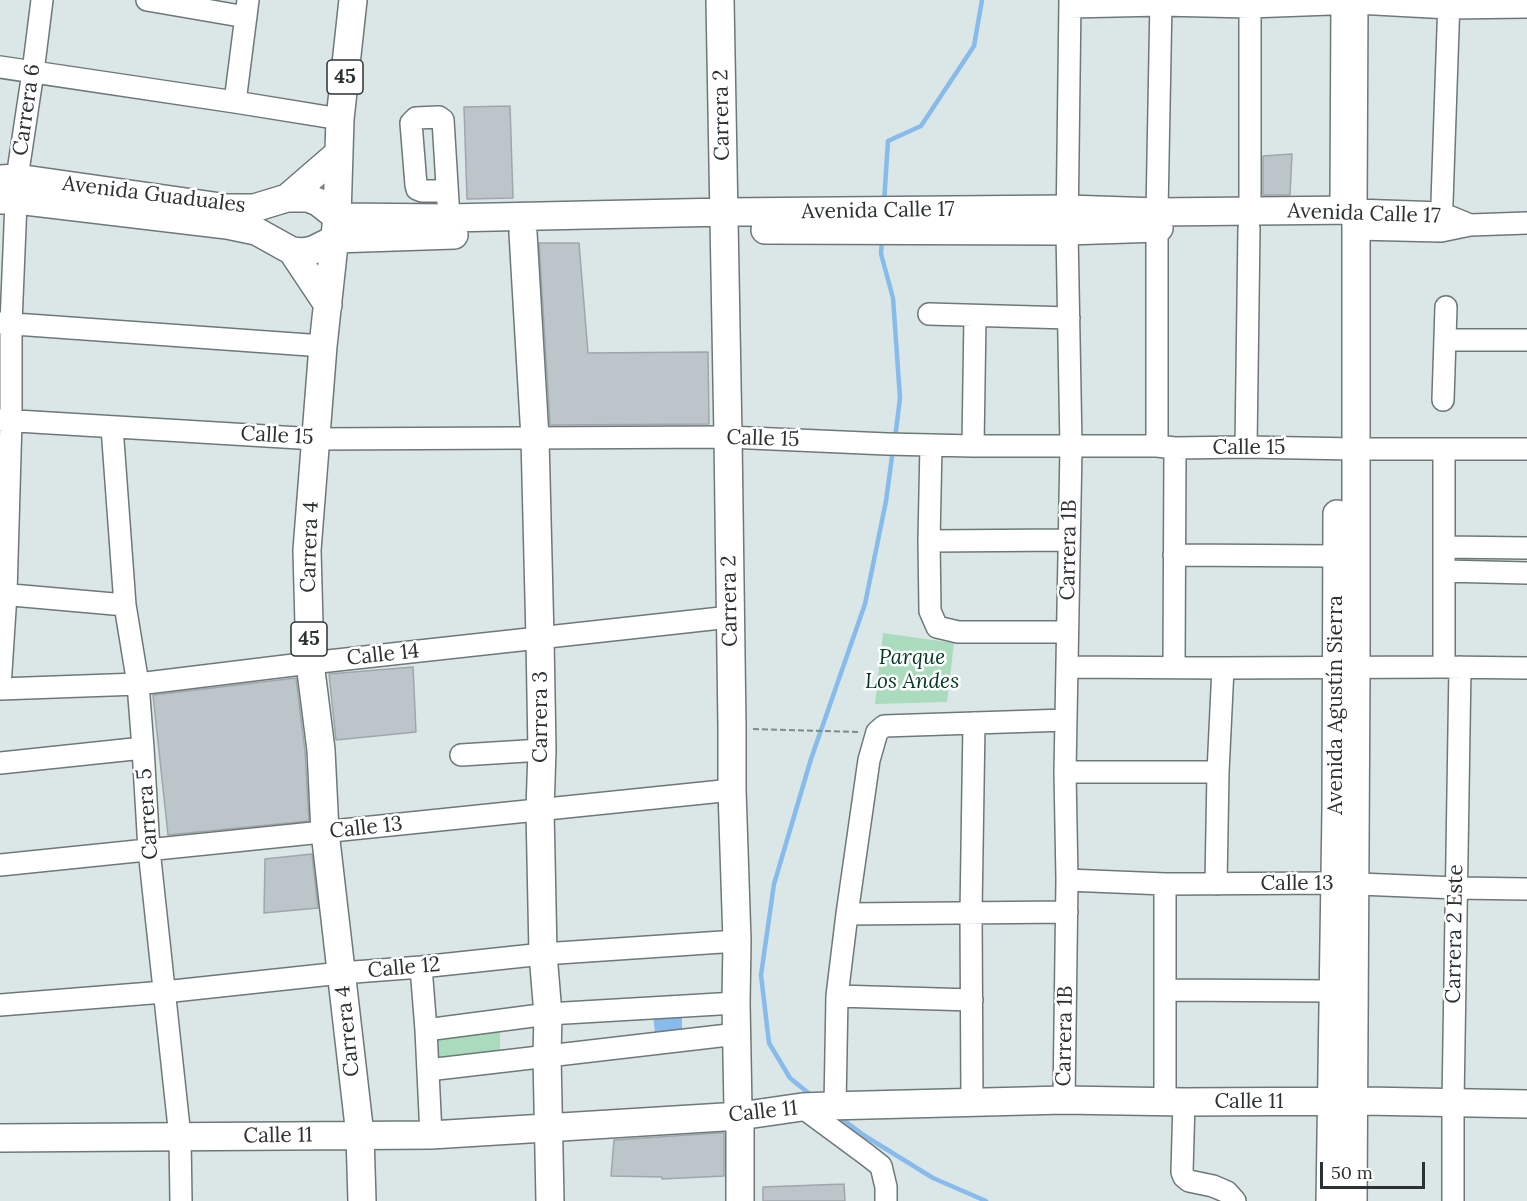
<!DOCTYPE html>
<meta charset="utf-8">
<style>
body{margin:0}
#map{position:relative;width:1527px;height:1201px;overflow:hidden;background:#dbe6e7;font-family:Lora,serif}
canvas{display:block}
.scale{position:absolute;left:1320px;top:1162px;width:105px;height:27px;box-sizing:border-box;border:3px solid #2d3132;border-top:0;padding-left:8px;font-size:18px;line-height:21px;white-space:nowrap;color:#2d3132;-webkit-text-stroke:4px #fff;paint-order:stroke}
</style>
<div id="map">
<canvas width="1527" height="1201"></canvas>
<div class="scale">50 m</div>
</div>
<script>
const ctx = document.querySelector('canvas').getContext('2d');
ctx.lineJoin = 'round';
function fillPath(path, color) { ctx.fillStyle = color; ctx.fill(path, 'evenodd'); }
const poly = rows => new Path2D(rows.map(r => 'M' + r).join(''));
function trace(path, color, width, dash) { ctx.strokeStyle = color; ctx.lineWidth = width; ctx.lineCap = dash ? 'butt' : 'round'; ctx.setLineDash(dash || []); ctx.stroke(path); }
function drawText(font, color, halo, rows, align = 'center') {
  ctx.font = font + ' Lora,serif'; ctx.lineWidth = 5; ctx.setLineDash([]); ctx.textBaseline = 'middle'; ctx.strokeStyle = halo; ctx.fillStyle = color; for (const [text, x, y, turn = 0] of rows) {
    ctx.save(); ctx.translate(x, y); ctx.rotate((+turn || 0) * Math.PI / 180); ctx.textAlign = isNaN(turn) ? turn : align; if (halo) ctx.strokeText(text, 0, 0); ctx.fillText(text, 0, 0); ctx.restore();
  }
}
fillPath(poly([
 [883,633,954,643,947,702,875,704],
 [500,1025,500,1054,433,1057,431,1031]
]), '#aadbbd');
fillPath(poly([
 [682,1015,682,1029,655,1032,653,1016]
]), '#86bbec');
trace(poly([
 [884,203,888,141,921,126,974,46,982,0],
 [882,239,881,254,893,298,900,398,895,438],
 [812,1096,790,1078,769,1043,761,975,774,884,811,759,865,604,886,501,893,449],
 [838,1116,865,1136,933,1178,986,1201]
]), '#86bbec', 4.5);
const building = poly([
 [510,106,513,198,467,199,464,107,510,106],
 [1292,154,1290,195,1263,195,1263,156,1292,154],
 [539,243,579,243,588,353,708,352,709,424,550,425,539,243],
 [413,667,416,732,336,740,329,674,413,667],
 [296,678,305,751,309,821,168,835,153,695,296,678],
 [312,854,318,908,264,913,265,859,312,854],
 [718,1133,724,1133,724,1176,662,1179,662,1177,611,1176,614,1140,718,1133],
 [844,1184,845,1201,763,1201,763,1187,844,1184]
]);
fillPath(building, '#bcc5c9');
trace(building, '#9ea7ab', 1.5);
const minor = poly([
 [147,0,246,17],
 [1250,0,1250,212],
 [1357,0,1356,210,1441,213,1470,225],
 [1070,7,1161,5,1250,7,1357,3,1449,8,1527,7],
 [0,67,235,102,340,119],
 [235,102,248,0],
 [447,191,422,191,417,189,416,185,411,123,416,118,439,117,443,120,449,218],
 [1339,209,1341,205,1342,0],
 [1356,229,1441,231,1470,225,1527,223],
 [1441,231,1449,0],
 [929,314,1069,318],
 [0,323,323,346],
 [1446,340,1527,340],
 [1443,400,1446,307],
 [0,420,316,439,728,437,887,444,973,446,1157,446,1175,448,1246,447,1355,449,1527,449],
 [112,427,125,605,138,684,143,748,149,850,180,1137,181,1201],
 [931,445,929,541,930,611,937,627,958,632,1067,632],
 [973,446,975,316],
 [1157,446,1157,212,1161,0],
 [1246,447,1249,228],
 [1444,449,1444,667],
 [929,541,1069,540],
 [1444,547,1527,548],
 [1174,555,1337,556],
 [1444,571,1527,573],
 [0,594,125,605],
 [1174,666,1175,448],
 [1068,667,1223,668,1444,667,1527,668],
 [0,687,6,594,11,420,11,323,17,178,33,72,42,0],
 [0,689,138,684,310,663,730,617],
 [461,755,542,750],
 [0,763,143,748],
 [1065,772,1218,772],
 [0,865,732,790],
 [1067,880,1165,884,1335,883,1456,888,1527,889],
 [1165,884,1165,1102],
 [1216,884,1218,772,1223,668],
 [847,914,1067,912],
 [421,967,426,1030,431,1135],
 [1165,990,1333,991],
 [837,996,972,1000],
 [0,1005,164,992,341,973,421,967,543,954,737,941],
 [426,1030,548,1014,736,1003],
 [428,1070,737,1034],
 [1064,1100,1067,880,1065,772,1071,447,1067,231,1070,0],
 [1184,1102,1182,1172,1184,1177,1189,1181,1213,1186,1227,1192,1235,1201],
 [972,1103,971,912,974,723],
 [835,1106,837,996,847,914,869,760,877,732,884,726,1066,720],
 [802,1107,867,1155,881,1166,886,1187,886,1201],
 [1453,1201,1453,1103,1460,667]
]);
const major = poly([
 [353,0,340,119,337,217,323,346,307,550,310,663,321,750,325,832,360,1135,362,1201],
 [720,0,728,437,732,728,732,790,737,941,736,1003,738,1109,740,1116,740,1201],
 [0,179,17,178,228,208,254,208,287,198,308,198,318,202,337,217],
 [287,198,339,153],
 [0,200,17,200,227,225,256,231,292,251,303,252,313,250,335,239,454,235],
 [337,217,449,218,724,212,1068,209,1157,212,1356,210,1356,667,1353,1201],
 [765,230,1067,231,1159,228],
 [523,233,535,438,540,639,542,750,540,810,543,954,548,1014,547,1056,550,1201],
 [292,251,328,305],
 [0,1138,431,1135,740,1116,802,1107,828,1106,1064,1100,1184,1102,1365,1101,1527,1104],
 [1330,1201,1336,810,1337,514]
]);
trace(minor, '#6e7879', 24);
trace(major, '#6e7879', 30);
trace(poly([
 [753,729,858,732]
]), '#82898a', 2, [6, 3]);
trace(minor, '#fff', 21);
trace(major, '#fff', 27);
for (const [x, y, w] of [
 [345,77,36],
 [309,639,36]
]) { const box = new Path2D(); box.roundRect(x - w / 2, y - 17, w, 34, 4.5); ctx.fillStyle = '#fff'; ctx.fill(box); trace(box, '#2d3132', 1.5); }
drawText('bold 20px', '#2d3132', null, [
 ["45",345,77],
 ["45",309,639]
]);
drawText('21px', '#2d3132', '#fff', [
 ["Carrera 6",27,110,-82],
 ["Carrera 2",722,115,-91],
 ["Avenida Guaduales",154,195,7],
 ["Avenida Calle 17",878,211,-1],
 ["Avenida Calle 17",1364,214,2],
 ["Calle 15",277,436,3],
 ["Calle 15",763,439,2],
 ["Calle 15",1249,448],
 ["Carrera 4",310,547,-88],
 ["Carrera 1B",1069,550,-89],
 ["Carrera 2",730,601,-91],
 ["Calle 14",383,655,-6],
 ["Avenida Agustín Sierra",1336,705,-90],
 ["Carrera 3",541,717,-90],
 ["Carrera 5",148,814,-94],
 ["Calle 13",366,828,-6],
 ["Calle 13",1297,884],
 ["Carrera 2 Este",1455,934,-89],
 ["Calle 12",404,968,-5],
 ["Carrera 4",348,1031,-96],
 ["Carrera 1B",1065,1036,-89],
 ["Calle 11",1249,1102],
 ["Calle 11",763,1112,-6],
 ["Calle 11",278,1136,-1]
]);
drawText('italic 21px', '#013a21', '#fff', [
 ["Parque",912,658],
 ["Los Andes",912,682]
]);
</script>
